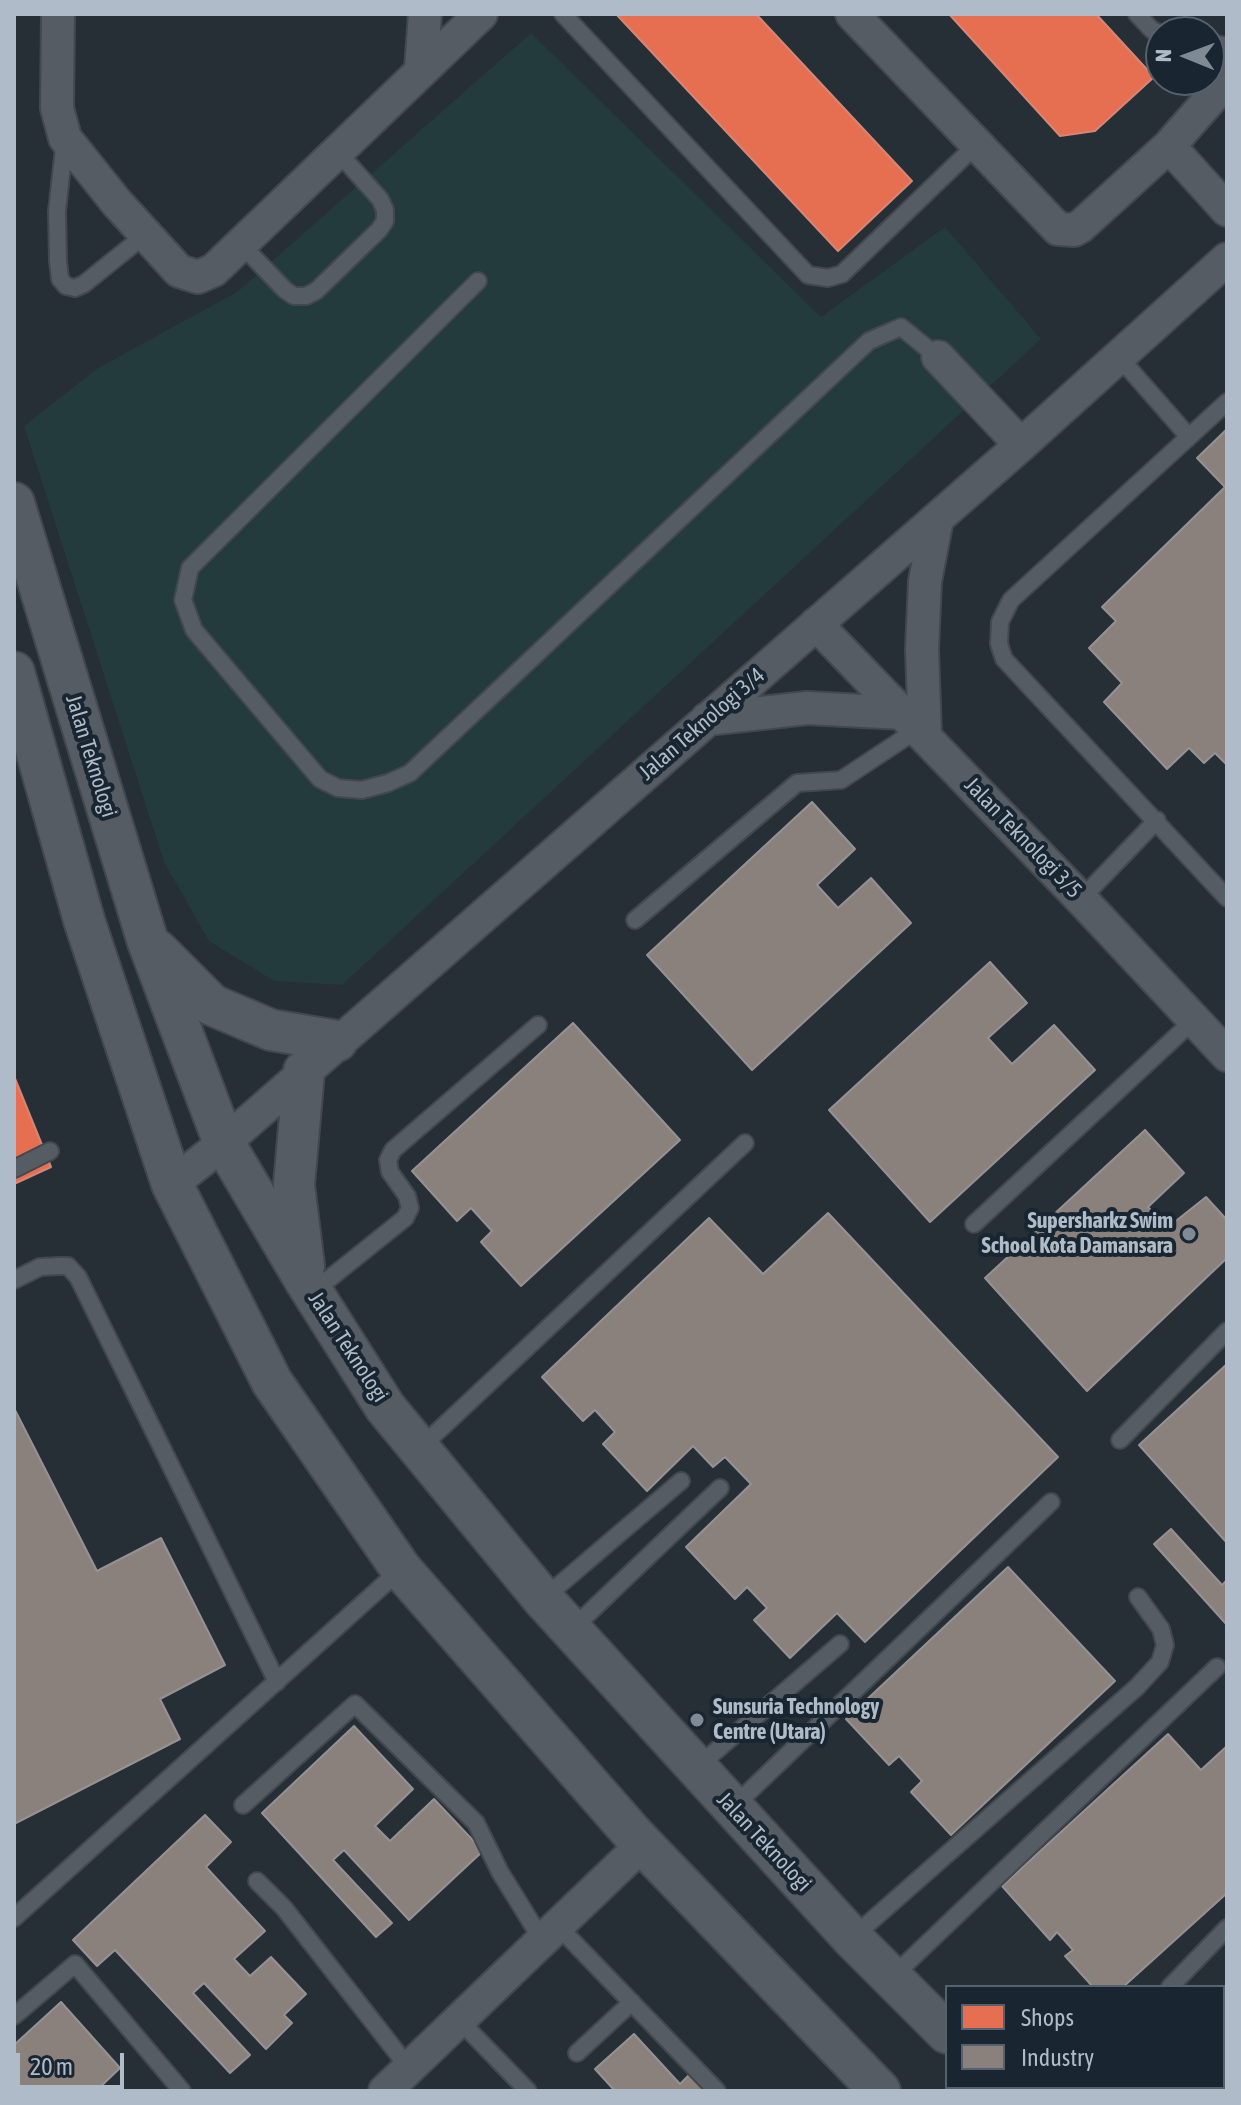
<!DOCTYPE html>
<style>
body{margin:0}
#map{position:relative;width:1241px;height:2105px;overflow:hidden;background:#262e36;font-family:"Asap Condensed",sans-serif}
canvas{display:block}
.frame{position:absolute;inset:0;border:16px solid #afbbc8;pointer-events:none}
.legend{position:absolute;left:945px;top:1985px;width:280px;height:104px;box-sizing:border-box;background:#192531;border:2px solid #55616d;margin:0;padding:10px 14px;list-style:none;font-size:24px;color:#afbbc8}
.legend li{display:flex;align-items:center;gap:16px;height:40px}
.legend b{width:40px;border:2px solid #55616d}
.north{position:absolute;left:1145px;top:16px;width:80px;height:80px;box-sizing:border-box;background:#192531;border:2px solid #55616d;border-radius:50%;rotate:271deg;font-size:22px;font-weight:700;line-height:32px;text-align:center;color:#afbbc8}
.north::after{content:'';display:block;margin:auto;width:28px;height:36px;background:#7f8a95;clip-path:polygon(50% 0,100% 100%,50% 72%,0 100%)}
.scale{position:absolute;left:16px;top:2053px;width:108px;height:36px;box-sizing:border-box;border:4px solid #afbbc8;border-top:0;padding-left:10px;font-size:24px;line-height:28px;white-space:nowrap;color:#afbbc8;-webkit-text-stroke:6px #192531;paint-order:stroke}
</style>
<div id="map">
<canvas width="1241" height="2105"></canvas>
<div class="frame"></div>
<ul class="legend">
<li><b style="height:22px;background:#e76f51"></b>Shops</li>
<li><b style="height:22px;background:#8a817c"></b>Industry</li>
</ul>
<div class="north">N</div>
<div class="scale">20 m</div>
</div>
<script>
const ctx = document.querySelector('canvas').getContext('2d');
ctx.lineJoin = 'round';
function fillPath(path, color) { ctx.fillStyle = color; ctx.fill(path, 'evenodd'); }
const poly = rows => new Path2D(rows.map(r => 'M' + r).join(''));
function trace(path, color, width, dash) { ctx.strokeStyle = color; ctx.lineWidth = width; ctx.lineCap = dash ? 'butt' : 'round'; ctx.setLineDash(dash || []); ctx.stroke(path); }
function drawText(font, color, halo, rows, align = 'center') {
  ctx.font = font + ' "Asap Condensed",sans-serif'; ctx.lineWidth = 8; ctx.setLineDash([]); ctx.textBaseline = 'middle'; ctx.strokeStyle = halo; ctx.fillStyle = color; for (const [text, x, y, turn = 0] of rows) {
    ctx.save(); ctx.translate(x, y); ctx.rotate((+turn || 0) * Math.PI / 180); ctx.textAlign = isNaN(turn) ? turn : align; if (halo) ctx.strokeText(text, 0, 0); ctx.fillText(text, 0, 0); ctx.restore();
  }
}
fillPath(poly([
 [531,33,821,317,945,227,1041,339,342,985,274,981,209,941,164,862,24,426,98,368,237,292]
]), '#233b3c');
const shops = poly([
 [616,14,756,14,912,181,838,251,616,14],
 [949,14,1096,14,1154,77,1095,131,1060,136,949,14],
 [14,1076,51,1167,14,1184,14,1076]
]);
fillPath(shops, '#e76f51');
trace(shops, '#d68675', 2);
const industry = poly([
 [1227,429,1227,765,1215,753,1204,763,1189,748,1167,769,1104,702,1122,683,1089,648,1116,621,1102,607,1225,487,1197,458,1227,429],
 [812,802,855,849,817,885,838,908,871,878,911,923,752,1070,647,955,812,802],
 [990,962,1027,1003,988,1038,1012,1064,1054,1025,1095,1070,930,1222,829,1110,990,962],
 [573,1023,680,1140,521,1286,481,1242,492,1231,471,1208,457,1221,412,1171,573,1023],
 [1145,1130,1184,1173,1148,1207,1167,1228,1206,1197,1227,1220,1227,1258,1087,1391,985,1278,1145,1130],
 [828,1213,1058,1457,865,1642,837,1613,790,1658,754,1620,767,1608,747,1587,735,1599,686,1547,751,1484,725,1457,713,1467,693,1446,647,1491,603,1444,615,1432,595,1410,583,1421,542,1377,709,1218,763,1274,828,1213],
 [1227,1364,1227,1543,1139,1445,1227,1364],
 [14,1408,97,1571,161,1538,225,1665,160,1699,180,1739,14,1824,14,1408],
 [1171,1529,1222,1585,1227,1580,1227,1625,1154,1544,1171,1529],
 [1008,1567,1115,1681,951,1835,911,1792,922,1781,899,1756,889,1765,846,1719,1008,1567],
 [354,1726,413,1789,375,1826,390,1841,434,1799,483,1851,409,1920,344,1850,333,1860,392,1923,376,1937,262,1813,354,1726],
 [1168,1734,1201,1770,1227,1746,1227,1893,1123,1987,1093,1987,1065,1956,1073,1950,1057,1932,1050,1940,1002,1886,1168,1734],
 [205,1815,231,1842,206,1867,265,1931,234,1959,250,1976,271,1957,306,1994,284,2015,292,2023,266,2049,204,1983,193,1993,250,2055,230,2073,115,1950,97,1966,73,1940,205,1815],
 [61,2002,120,2068,96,2091,14,2091,14,2045,61,2002],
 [634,2034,680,2084,690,2074,705,2091,615,2091,595,2069,634,2034]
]);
fillPath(industry, '#8a817c');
trace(industry, '#959293', 2);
const service = poly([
 [563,14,808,275,828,278,842,274,976,145],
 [1137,14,1152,30,1161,34],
 [1209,43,1227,46],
 [65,139,57,211,58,261,60,279,66,286,75,288,84,284,146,234],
 [241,244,285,290,294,296,306,296,316,291,379,230,385,221,385,210,380,199,337,151],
 [478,281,190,568,183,600,194,630,320,779,338,788,362,790,388,783,410,773,869,341,901,327,938,357],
 [1119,357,1189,437],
 [1227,402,1011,600,1000,622,999,644,1004,659,1227,898],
 [1081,899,1157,820],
 [635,920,797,783,841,780,918,729],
 [14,1169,50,1151],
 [974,1224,1194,1020],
 [14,1280,40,1267,59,1266,68,1266,78,1277,277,1682],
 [314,1291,405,1218,410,1208,407,1196,390,1172,388,1160,393,1150,538,1025],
 [1120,1440,1227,1331],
 [420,1448,745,1143],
 [544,1598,681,1481],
 [571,1630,720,1488],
 [696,1768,840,1644],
 [243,1805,355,1704,476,1823,500,1872,542,1940],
 [732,1808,1051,1502],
 [257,1881,284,1908,409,2068],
 [14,1918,400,1570],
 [557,1925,717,2091],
 [853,1937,1137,1687,1160,1662,1165,1645,1161,1629,1138,1597],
 [891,1978,1217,1667],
 [1170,1987,1227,1928],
 [14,2016,75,1964,182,2091],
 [460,2021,528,2091],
 [577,2053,632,2002],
 [1068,2091,1072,2087]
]);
const minor = poly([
 [58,14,57,108,65,138,117,203,179,271,198,277,214,270,481,14],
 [852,14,1058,229,1074,230,1081,226,1169,146,1220,88,1227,70],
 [421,69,425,14],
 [1169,146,1227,210],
 [938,357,1021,445],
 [816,624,1081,899,1227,1055],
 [707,719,807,708,902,713],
 [925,736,922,649,925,581,937,519],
 [172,1184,224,1143,1021,445,1227,259],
 [385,2091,643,1844]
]);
const tertiary = poly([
 [14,503,148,942,224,1143,306,1282,385,1407,543,1599,852,1938,947,2033],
 [14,672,84,920,172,1184,272,1382,401,1569,632,1833,880,2091],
 [157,950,212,1005,271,1030,337,1041],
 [304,1266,294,1185,304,1071],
 [1003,2087,1007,2091]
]);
trace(service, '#43484e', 20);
trace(minor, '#43484e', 36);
trace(tertiary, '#43484e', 44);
trace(service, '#565c64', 16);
trace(minor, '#565c64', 32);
trace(tertiary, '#565c64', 40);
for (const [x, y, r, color] of [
 [1189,1234,8,"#7f8a95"],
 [697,1720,8,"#7f8a95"]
]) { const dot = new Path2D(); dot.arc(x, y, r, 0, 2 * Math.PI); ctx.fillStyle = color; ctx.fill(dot); trace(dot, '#192531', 3); }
drawText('22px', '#afbbc8', '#192531', [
 ["Jalan Teknologi 3/4",702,724,-41],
 ["Jalan Teknologi",91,756,73],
 ["Jalan Teknologi 3/5",1023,838,46],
 ["Jalan Teknologi",348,1347,57],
 ["Jalan Teknologi",764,1842,47]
]);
drawText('bold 22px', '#afbbc8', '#192531', [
 ["Supersharkz Swim",1173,1221],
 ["School Kota Damansara",1173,1246],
 ["Sunsuria Technology",713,1707,"left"],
 ["Centre (Utara)",713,1732,"left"]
], 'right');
</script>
